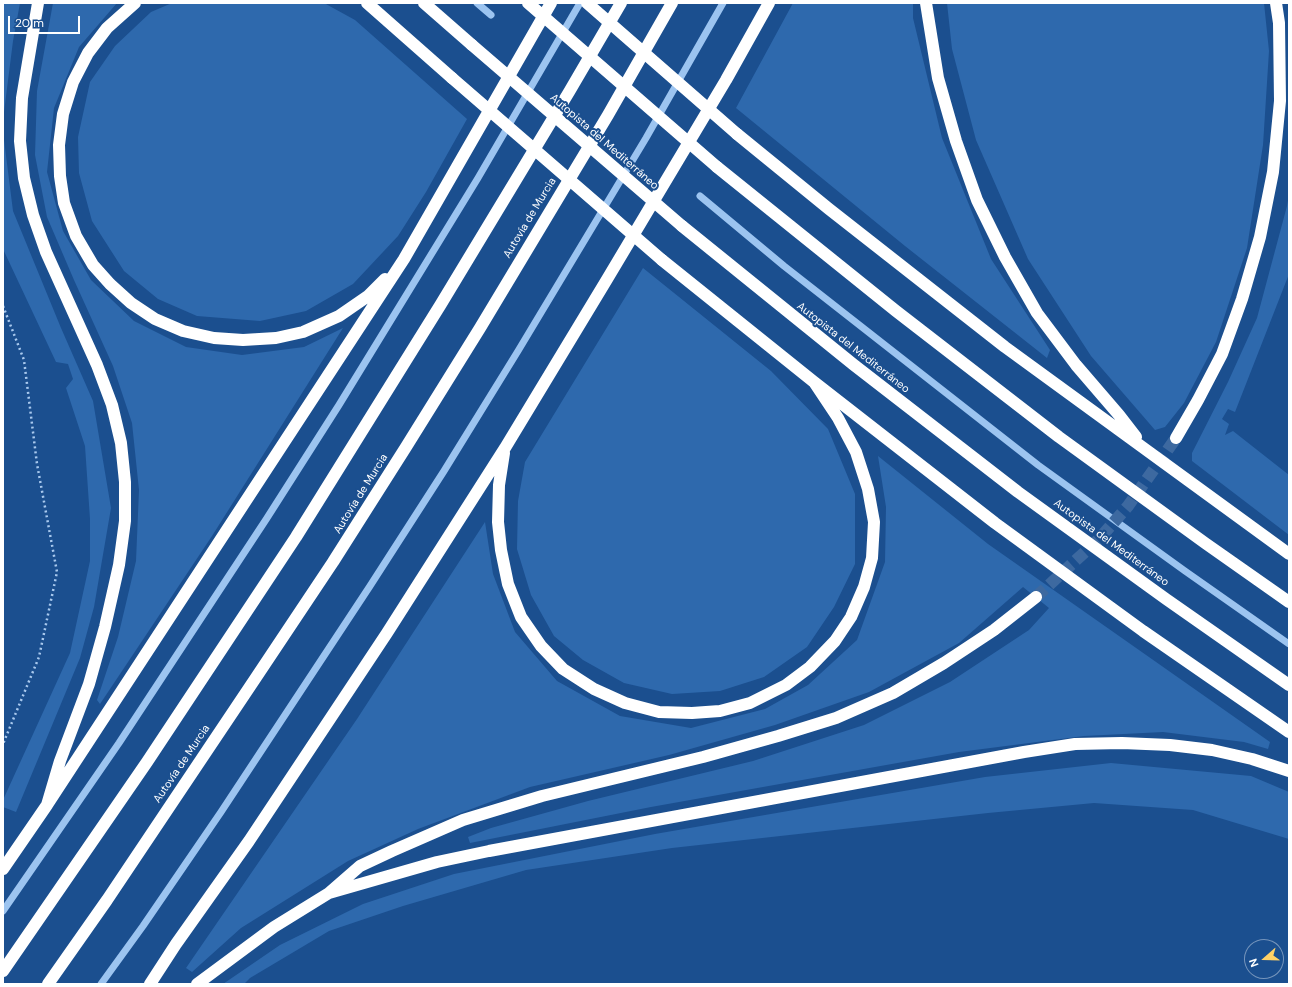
<!DOCTYPE html>
<meta charset="utf-8">
<style>
body{margin:0}
#map{position:relative;width:1292px;height:987px;overflow:hidden;background:#1b4f8f;font-family:"DM Sans",sans-serif}
canvas{display:block}
.frame{position:absolute;inset:0;border:4px solid #fff;pointer-events:none}
.north{position:absolute;left:1244px;top:939px;width:40px;height:40px;box-sizing:border-box;background:#1b4f8f;border:1px solid #7695bc;border-radius:50%;rotate:250deg;font-size:11px;font-weight:700;line-height:16px;text-align:center;color:#fff}
.north::after{content:'';display:block;margin:auto;width:14px;height:18px;background:#ffd166;clip-path:polygon(50% 0,100% 100%,50% 72%,0 100%)}
.scale{position:absolute;left:8px;top:16px;width:72px;height:18px;box-sizing:border-box;border:2px solid #fff;border-top:0;padding-left:5px;font-size:12px;line-height:14px;white-space:nowrap;color:#fff;-webkit-text-stroke:3px #1b4f8f;paint-order:stroke}
</style>
<div id="map">
<canvas width="1292" height="987"></canvas>
<div class="frame"></div>
<div class="north">N</div>
<div class="scale">20 m</div>
</div>
<script>
const ctx = document.querySelector('canvas').getContext('2d');
ctx.lineJoin = 'round';
function fillPath(path, color) { ctx.fillStyle = color; ctx.fill(path, 'evenodd'); }
const poly = rows => new Path2D(rows.map(r => 'M' + r).join(''));
function trace(path, color, width, dash) { ctx.strokeStyle = color; ctx.lineWidth = width; ctx.lineCap = dash ? 'butt' : 'round'; ctx.setLineDash(dash || []); ctx.stroke(path); }
function drawText(font, color, halo, rows, align = 'center') {
  ctx.font = font + ' "DM Sans",sans-serif'; ctx.lineWidth = 4; ctx.setLineDash([]); ctx.textBaseline = 'middle'; ctx.strokeStyle = halo; ctx.fillStyle = color; for (const [text, x, y, turn = 0] of rows) {
    ctx.save(); ctx.translate(x, y); ctx.rotate((+turn || 0) * Math.PI / 180); ctx.textAlign = isNaN(turn) ? turn : align; if (halo) ctx.strokeText(text, 0, 0); ctx.fillText(text, 0, 0); ctx.restore();
  }
}
fillPath(poly([
 [3,3,20,3,13,41,3,120],
 [53,3,117,3,79,47,54,108,47,172,63,231,91,280,134,321,186,347,242,355,304,347,343,328,212,536,100,704,97,700,118,637,136,561,139,490,132,423,113,366,74,280,47,217,35,155,37,91],
 [172,3,324,3,355,20,467,119,426,192,398,236,353,284,306,311,260,321,197,316,158,299,124,271,92,221,79,173,78,137,90,82,115,46,151,12],
 [793,3,913,3,913,18,942,138,991,259,1050,350,1047,358,905,246,736,108],
 [947,3,1264,3,1269,51,1263,145,1247,248,1216,342,1184,403,1165,427,1155,430,1091,356,1028,259,976,140,952,49],
 [3,132,13,211,61,328,93,401,111,508,94,607,80,658,16,812,3,807,3,800,70,653,90,561,90,519,85,446,66,388,73,379,68,364,56,362,3,249],
 [1289,195,1289,274,1235,412,1228,409,1222,419,1229,424,1225,435,1233,431,1289,475,1289,535,1192,461,1192,453,1228,382,1257,318,1287,206],
 [643,268,771,371,828,429,855,494,855,564,834,607,807,647,764,677,720,691,672,694,624,683,583,660,554,636,531,595,517,549,518,501,525,462],
 [878,456,988,544,1270,742,1268,749,1244,742,1163,732,1084,736,959,752,651,807,470,843,468,837,491,828,588,801,753,761,864,725,950,682,1029,630,1049,608,1023,587,959,643,869,692,775,725,669,755,530,787,418,829,348,861,241,928,192,972,186,968,357,719,485,522,493,574,515,632,557,681,620,716,691,728,765,709,808,685,857,640,885,562,886,507],
 [1111,763,1251,776,1289,792,1289,839,1193,810,1094,803,988,813,672,848,526,870,403,906,329,931,250,978,244,984,223,984,280,945,363,904,454,874,655,834,985,777]
]), '#2e69ad');
trace(poly([
 [477,3,491,15],
 [700,196,784,266,1038,465,1185,571,1289,644],
 [3,911,119,743,267,518,339,405,478,178,580,3],
 [101,984,143,926,221,812,370,586,444,471,518,351,646,138,723,3]
]), '#9cc4f0', 7);
trace(poly([
 [1036,597,1099,539,1128,506,1176,438]
]), '#3d69a0', 12, [12, 6]);
trace(poly([
 [3,306,24,360,37,464,57,572,39,657,3,744]
]), '#a9c9ee', 2.5, [2, 3]);
trace(poly([
 [135,3,107,28,88,53,73,82,63,114,59,145,60,176,64,203,76,236,93,265,110,284,131,303,155,319,183,331,214,338,243,340,276,338,303,332,339,316,368,296,385,279],
 [367,3,452,78],
 [424,3,472,45],
 [926,3,938,78,956,141,977,200,1005,257,1037,313,1076,365,1119,415,1136,437],
 [737,134,829,209,1005,347,1289,554],
 [717,167,896,311,1059,437,1205,543,1289,602],
 [682,226,854,365,1018,492,1166,599,1289,685],
 [662,260,814,382,995,523,1143,631,1289,732],
 [1176,438,1198,400,1222,354,1242,299,1260,237,1273,172,1280,101,1279,23,1276,3],
 [504,453,499,485,498,522,501,550,508,584,521,617,541,646,563,669,594,689,625,703,659,712,692,713,720,711,750,703,786,685,810,667,835,641,851,617,864,587,872,558,874,522,868,489,856,452,838,418,814,382],
 [47,805,404,259,551,3],
 [3,869,47,805,60,761,89,684,105,627,119,565,125,521,125,482,121,443,112,405,97,365,46,252,33,215,24,178,20,141,22,98,38,3],
 [329,893,437,862,489,851,1024,752,1075,744,1122,743,1170,745,1212,750,1252,759,1289,771],
 [3,971,147,762,296,537,441,304,569,92,621,3],
 [48,984,107,900,255,679,333,562,406,447,480,328,608,115,672,3],
 [150,984,176,944,249,841,387,633,505,448,606,281,726,80,769,3],
 [197,984,274,927,329,893,360,866,392,851,463,820,542,796,703,757,778,736,836,718,893,693,944,663,994,630,1036,597]
]), '#fff', 12);
trace(poly([
 [528,3,717,167],
 [587,3,737,134],
 [472,45,682,226],
 [452,78,662,260]
]), '#fff', 12);
drawText('11px', '#fff', '#1b4f8f', [
 ["Autopista del Mediterráneo",604,142,41],
 ["Autovía de Murcia",530,218,-59],
 ["Autopista del Mediterráneo",853,348,38],
 ["Autovía de Murcia",361,494,-58],
 ["Autopista del Mediterráneo",1111,543,36],
 ["Autovía de Murcia",182,764,-56]
]);
</script>
